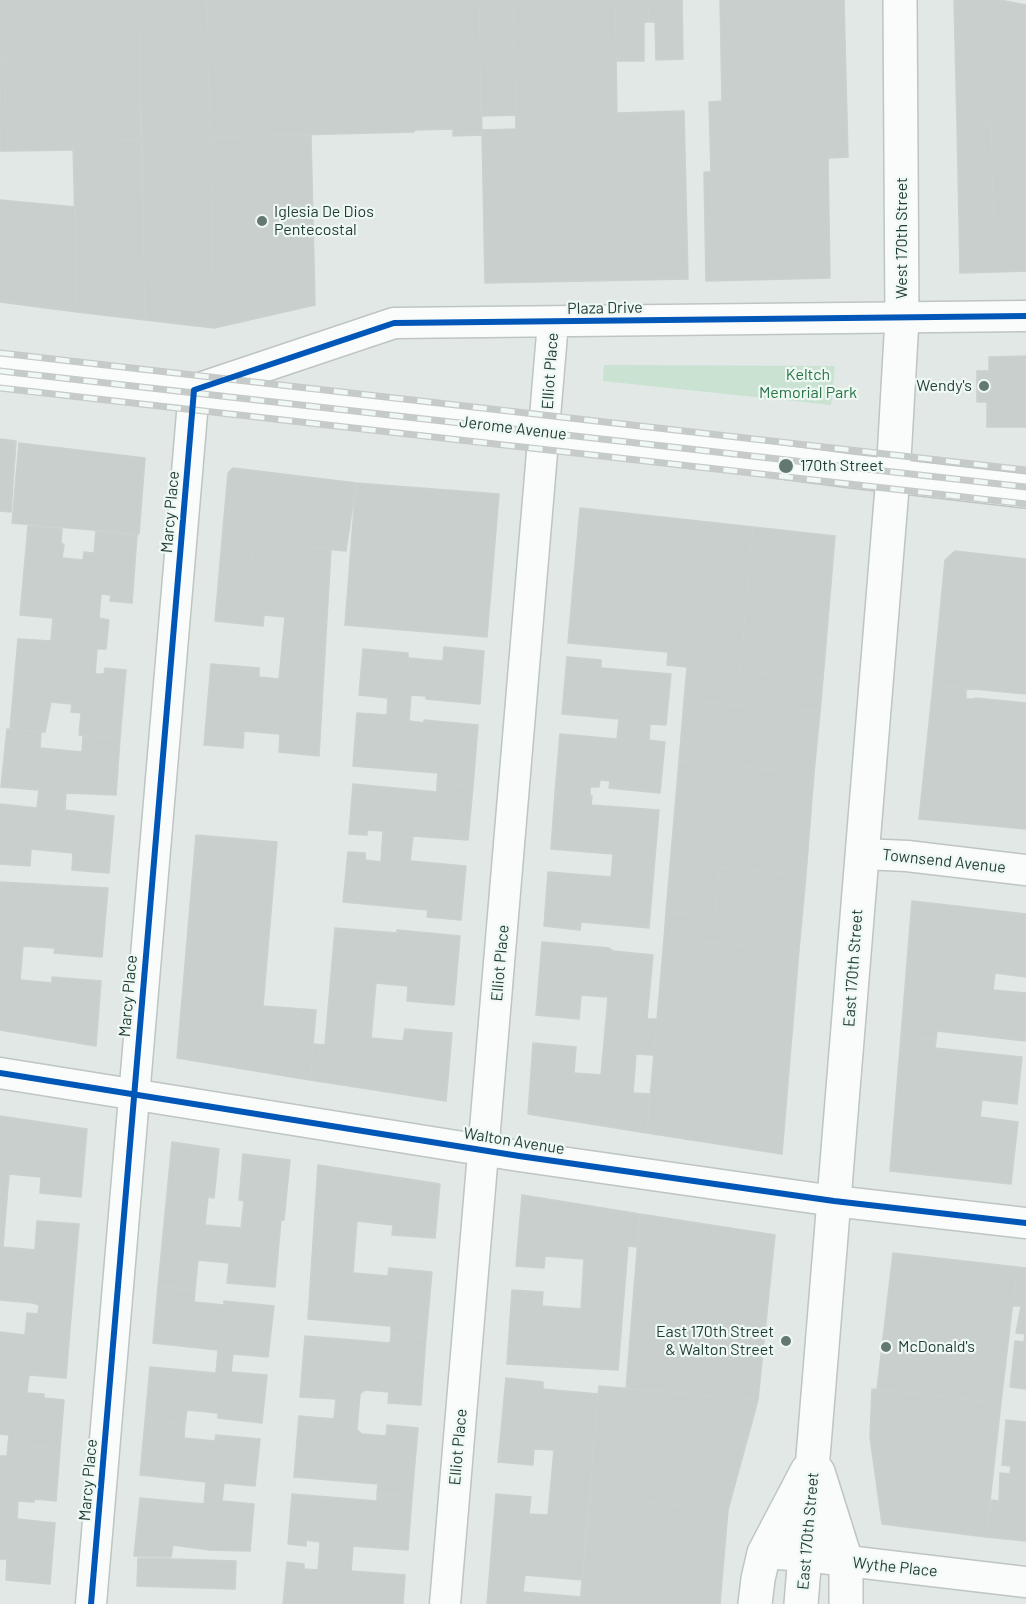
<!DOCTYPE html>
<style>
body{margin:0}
canvas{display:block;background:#e1e8e5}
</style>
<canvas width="1026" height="1604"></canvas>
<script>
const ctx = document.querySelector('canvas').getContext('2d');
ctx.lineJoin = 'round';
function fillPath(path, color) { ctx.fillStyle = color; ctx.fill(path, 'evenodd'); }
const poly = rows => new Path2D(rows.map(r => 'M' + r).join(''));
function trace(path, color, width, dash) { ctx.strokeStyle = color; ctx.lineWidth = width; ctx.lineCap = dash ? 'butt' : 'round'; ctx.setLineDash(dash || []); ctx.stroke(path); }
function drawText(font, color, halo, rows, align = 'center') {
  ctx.font = font + ' Barlow,sans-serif'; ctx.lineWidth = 4.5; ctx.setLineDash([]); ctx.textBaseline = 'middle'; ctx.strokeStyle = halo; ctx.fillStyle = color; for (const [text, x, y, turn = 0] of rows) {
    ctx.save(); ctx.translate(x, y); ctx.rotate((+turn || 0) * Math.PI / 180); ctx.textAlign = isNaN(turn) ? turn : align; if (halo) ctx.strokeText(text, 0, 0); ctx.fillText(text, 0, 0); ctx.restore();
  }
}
fillPath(poly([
 [604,365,835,366,831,405,603,381]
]), '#c9e2d1');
const building = poly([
 [0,0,3,0,7,151,0,151,0,0],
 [3,0,138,0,142,140,73,141,74,150,7,151,3,0],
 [138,0,207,0,214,328,145,320,138,0],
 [207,0,479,0,482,135,453,136,453,129,414,130,414,132,210,137,207,0],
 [479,0,513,0,516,115,481,116,479,0],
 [513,0,615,0,617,113,684,111,688,279,485,283,482,130,516,129,513,0],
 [615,0,648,0,649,22,644,22,644,61,616,61,615,0],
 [648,0,682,0,683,59,656,60,655,22,649,22,648,0],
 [720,0,844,0,848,157,828,158,830,278,706,281,704,172,711,172,709,102,722,101,720,0],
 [954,0,1000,0,1026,5,1026,124,1026,122,957,124,954,0],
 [1026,122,1026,271,995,272,991,123,1026,122],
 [991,123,995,272,960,273,957,124,991,123],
 [311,135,315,305,214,328,210,137,311,135],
 [142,140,145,320,77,312,73,141,142,140],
 [0,200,75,207,77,312,0,302,0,200],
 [1026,356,1026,427,987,427,987,402,977,402,977,371,989,371,989,357,1026,356],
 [0,439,16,441,11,512,0,511,0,439],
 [19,443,145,458,139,534,12,523,19,443],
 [233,468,356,483,346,551,295,546,293,564,262,562,252,561,254,543,222,540,228,473,233,468],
 [356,483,499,494,487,637,345,625,356,483],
 [580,508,753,527,740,671,823,679,820,712,684,701,687,667,667,665,668,652,568,643,580,508],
 [28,526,62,529,61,542,64,545,62,558,83,560,84,552,94,553,96,531,137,535,132,603,110,601,111,595,101,594,99,618,109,620,106,649,97,649,95,674,104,674,105,668,126,670,120,738,79,735,81,713,71,712,72,704,51,702,45,732,10,729,18,639,51,641,53,618,20,615,28,526],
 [753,527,835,536,823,679,740,671,753,527],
 [222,540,254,543,252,561,262,562,293,564,295,546,331,549,319,756,279,752,280,734,244,731,243,748,204,745,211,664,259,668,259,677,279,679,285,617,264,615,263,626,215,621,222,540],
 [955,551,1026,559,1026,694,933,685,945,560,955,551],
 [444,647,484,651,480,704,426,699,426,696,411,695,409,721,424,723,424,720,478,725,473,786,437,783,438,773,353,766,357,713,387,715,388,698,359,695,363,649,408,653,408,658,443,661,444,647],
 [567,657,601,660,601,668,671,674,666,725,650,724,649,740,665,742,660,793,609,788,610,781,600,780,599,787,590,787,590,796,555,793,560,734,617,739,619,719,562,714,567,657],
 [933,685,966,688,966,699,975,699,975,698,1026,703,1026,829,919,819,933,685],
 [684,701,820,712,814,773,679,761,684,701],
 [7,729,41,732,40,748,82,752,83,735,120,738,116,795,66,793,65,810,114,816,109,873,72,870,73,853,31,849,30,866,0,864,0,804,37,808,39,790,1,787,7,729],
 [679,761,814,773,806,875,720,868,715,916,666,912,679,761],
 [437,783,473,786,468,840,413,836,410,861,466,866,461,920,427,917,428,910,343,902,348,852,365,853,365,860,381,862,383,831,367,830,367,835,349,834,353,784,437,792,437,783],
 [555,793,592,796,591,805,659,810,649,928,581,922,580,930,544,926,548,872,611,877,613,854,551,849,555,793],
 [196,835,277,842,263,1006,316,1010,310,1080,177,1058,196,835],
 [720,868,806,875,799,950,664,939,666,912,715,916,720,868],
 [0,882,108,888,102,957,54,953,55,948,23,946,20,980,52,983,52,977,101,981,96,1046,0,1030,0,882],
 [912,901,1026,914,1026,977,995,973,993,990,1026,993,1025,1041,937,1031,936,1040,901,1036,912,901],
 [335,928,397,933,397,930,460,936,454,1005,407,1001,408,986,376,983,371,1038,403,1041,405,1029,452,1033,446,1101,310,1080,313,1044,325,1045,335,928],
 [664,939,799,950,782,1154,647,1133,664,939],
 [542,942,609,948,613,951,653,955,647,1019,657,1019,654,1055,636,1054,633,1093,650,1094,647,1133,528,1114,533,1043,576,1047,574,1073,601,1075,608,997,581,995,579,1019,536,1015,542,942],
 [901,1036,936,1040,935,1048,1022,1057,1017,1104,982,1100,980,1117,1018,1122,1011,1184,890,1171,901,1036],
 [0,1116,87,1129,81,1197,40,1193,41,1177,9,1174,3,1247,35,1250,37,1221,79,1224,71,1317,38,1314,39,1305,33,1303,0,1300,0,1116],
 [172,1142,219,1149,214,1198,208,1197,205,1225,241,1228,244,1201,239,1200,243,1154,290,1160,284,1220,281,1220,275,1287,227,1283,229,1263,198,1260,195,1290,158,1286,172,1142],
 [318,1165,440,1184,435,1238,392,1235,393,1225,357,1221,353,1273,388,1276,389,1268,432,1272,426,1337,391,1334,391,1326,308,1319,318,1165],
 [522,1195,640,1214,637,1247,628,1246,618,1370,507,1364,512,1290,543,1292,542,1306,581,1309,584,1259,545,1256,544,1268,516,1266,522,1195],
 [640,1214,775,1235,758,1400,626,1389,640,1214],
 [893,1253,1017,1267,1001,1403,877,1389,893,1253],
 [1017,1267,1026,1268,1026,1389,1010,1387,1015,1341,1024,1342,1025,1334,1016,1333,1021,1306,1013,1306,1017,1267],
 [158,1286,195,1290,194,1302,224,1305,224,1301,274,1306,268,1357,233,1354,231,1372,267,1375,262,1423,218,1418,218,1413,187,1410,185,1424,145,1421,150,1367,216,1373,218,1350,153,1343,158,1286],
 [27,1313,71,1317,66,1378,29,1375,27,1393,44,1394,44,1398,64,1400,60,1449,8,1444,9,1435,0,1434,0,1332,25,1335,27,1313],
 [391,1334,426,1337,421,1405,388,1403,389,1392,365,1390,360,1394,357,1430,362,1434,386,1436,387,1425,418,1428,412,1497,377,1494,378,1484,294,1477,299,1416,334,1419,336,1399,300,1397,305,1336,390,1343,391,1334],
 [506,1378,543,1382,543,1389,598,1394,583,1580,525,1575,524,1583,489,1580,496,1494,531,1497,529,1514,548,1515,554,1450,534,1449,533,1465,498,1462,506,1378],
 [599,1386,758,1400,728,1510,589,1498,599,1386],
 [872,1389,1001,1403,986,1537,882,1524,870,1437,872,1389],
 [1006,1420,1026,1422,1026,1541,986,1537,991,1500,999,1501,1000,1473,1010,1474,1011,1466,1002,1465,1006,1420],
 [145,1421,185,1424,184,1438,215,1441,216,1435,260,1439,255,1486,224,1483,222,1501,254,1504,250,1551,210,1550,173,1545,171,1557,134,1556,140,1498,204,1504,206,1482,140,1475,145,1421],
 [8,1444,60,1449,56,1501,35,1499,34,1502,18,1501,17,1519,55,1523,50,1584,6,1580,7,1559,0,1559,0,1456,7,1456,8,1444],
 [292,1494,377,1501,377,1494,412,1497,408,1550,353,1546,351,1571,405,1575,403,1604,283,1604,287,1562,304,1564,304,1569,318,1570,320,1542,306,1540,306,1546,288,1544,292,1494],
 [589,1498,728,1510,720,1604,580,1604,589,1498],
 [138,1558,236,1561,235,1589,137,1586,138,1558],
 [489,1580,524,1583,523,1592,581,1597,580,1604,487,1604,489,1580]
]);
fillPath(building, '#c9cfcd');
trace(building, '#cad1ce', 1.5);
const minor = poly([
 [862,854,907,856,1026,870],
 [0,1073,519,1156,834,1201,1026,1223],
 [764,1553,805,1556,1026,1582],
 [91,1604,194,390,394,323,1026,316],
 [445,1604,553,322]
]);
const tertiary = poly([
 [818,1472,846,1561,846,1604],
 [755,1604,758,1579,764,1553,807,1471],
 [801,1604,893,476,902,319,900,0]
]);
const secondary = poly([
 [0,369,546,431,851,471,1026,491]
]);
trace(minor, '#bec5c2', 33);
trace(tertiary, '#bec5c2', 36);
trace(secondary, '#bdc6c2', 36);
trace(minor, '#fafcfb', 30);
trace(tertiary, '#fafcfb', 33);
trace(secondary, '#fafcfb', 33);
const rail = poly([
 [0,353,1026,470],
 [0,371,1026,487],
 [0,388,1026,504]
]);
trace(rail, '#c6cac9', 7);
trace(rail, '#eff8f3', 4.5, [14]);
trace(poly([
 [0,1073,519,1156,834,1201,1026,1223],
 [91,1604,194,390,394,323,1026,316]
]), '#0057b8', 6);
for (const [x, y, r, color] of [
 [262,221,6,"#637873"],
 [984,386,6,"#637873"],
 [786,466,8,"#637873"],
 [786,1341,6,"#637873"],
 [886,1347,6,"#637873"]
]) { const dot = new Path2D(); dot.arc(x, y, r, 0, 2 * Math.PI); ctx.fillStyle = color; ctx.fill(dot); trace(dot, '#eff8f3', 2); }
drawText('16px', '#1f3c35', '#eff8f3', [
 ["Iglesia De Dios",274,212],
 ["Pentecostal",274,230],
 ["Wendy's",972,386,"right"],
 ["170th Street",800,466],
 ["East 170th Street",774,1332,"right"],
 ["& Walton Street",774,1350,"right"],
 ["McDonald's",898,1347]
], 'left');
drawText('16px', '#1f3c35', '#eff8f3', [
 ["West 170th Street",902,238,-90],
 ["Plaza Drive",605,308,-1],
 ["Elliot Place",550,371,-86],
 ["Jerome Avenue",513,428,7],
 ["Marcy Place",170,512,-85],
 ["Townsend Avenue",944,861,6],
 ["Elliot Place",500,963,-85],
 ["East 170th Street",853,968,-86],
 ["Marcy Place",128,996,-85],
 ["Walton Avenue",514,1141,9],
 ["Elliot Place",458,1447,-85],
 ["Marcy Place",88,1480,-85],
 ["East 170th Street",808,1531,-85],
 ["Wythe Place",895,1567,6]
]);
drawText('16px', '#267546', '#eff8f3', [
 ["Keltch",808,375],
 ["Memorial Park",808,393]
]);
</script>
